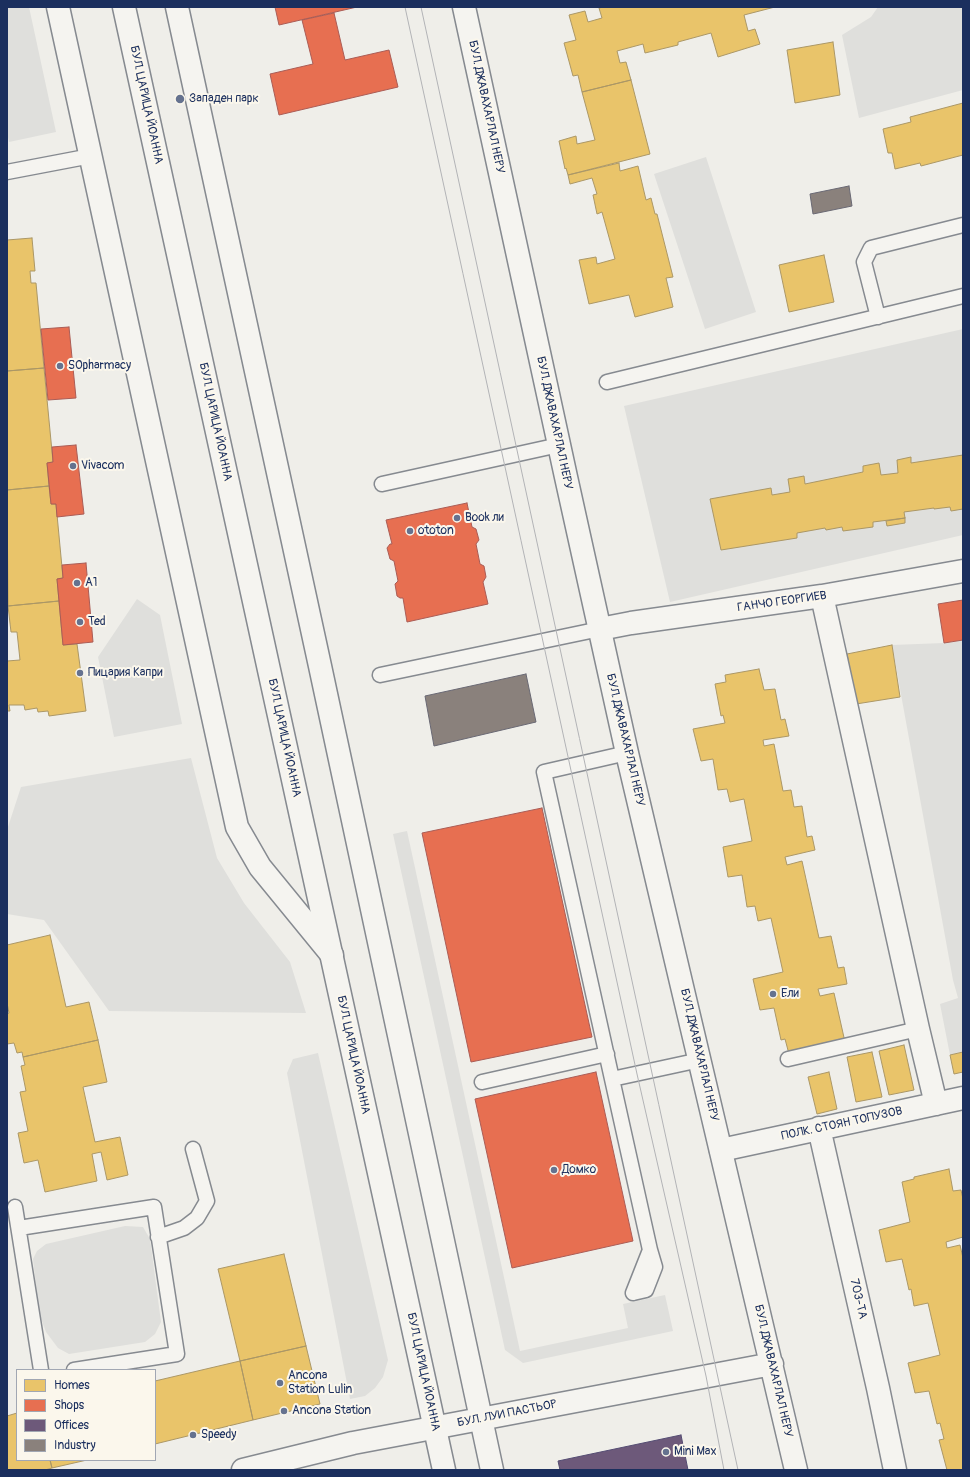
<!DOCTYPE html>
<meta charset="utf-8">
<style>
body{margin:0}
#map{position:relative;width:970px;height:1477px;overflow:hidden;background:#efeee9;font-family:Pangolin,sans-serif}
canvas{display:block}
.frame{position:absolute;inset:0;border:8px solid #1b2f5e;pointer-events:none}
.legend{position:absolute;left:16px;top:1369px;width:140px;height:92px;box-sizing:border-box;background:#fbf7ec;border:1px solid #a1a7b3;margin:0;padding:5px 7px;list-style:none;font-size:12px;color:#1b2f5e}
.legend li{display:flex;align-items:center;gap:8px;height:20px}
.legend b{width:20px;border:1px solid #a1a7b3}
</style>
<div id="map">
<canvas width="970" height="1477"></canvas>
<div class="frame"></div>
<ul class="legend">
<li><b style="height:11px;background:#e9c46a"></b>Homes</li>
<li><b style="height:11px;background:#e76f51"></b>Shops</li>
<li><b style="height:11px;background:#6d597a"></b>Offices</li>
<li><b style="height:11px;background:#8a817c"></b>Industry</li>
</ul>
</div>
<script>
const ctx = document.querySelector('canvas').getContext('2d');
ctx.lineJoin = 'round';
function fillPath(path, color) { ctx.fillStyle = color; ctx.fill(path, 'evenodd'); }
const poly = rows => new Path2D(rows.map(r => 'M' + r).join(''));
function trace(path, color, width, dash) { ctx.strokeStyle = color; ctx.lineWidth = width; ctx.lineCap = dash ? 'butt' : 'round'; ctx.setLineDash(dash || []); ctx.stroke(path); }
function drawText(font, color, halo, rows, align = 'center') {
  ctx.font = font + ' Pangolin,sans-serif'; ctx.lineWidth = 4; ctx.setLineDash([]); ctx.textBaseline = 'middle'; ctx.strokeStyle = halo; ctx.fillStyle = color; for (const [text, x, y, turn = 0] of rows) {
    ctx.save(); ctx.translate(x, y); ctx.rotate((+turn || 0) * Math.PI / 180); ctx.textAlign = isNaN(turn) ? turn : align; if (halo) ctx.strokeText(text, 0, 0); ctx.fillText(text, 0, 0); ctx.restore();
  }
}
fillPath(poly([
 [7,7,29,7,56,132,9,142,7,132],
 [878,7,963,7,963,90,859,118,842,35,871,17],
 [706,157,756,312,705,329,654,174],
 [963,329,963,535,670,602,624,406],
 [137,599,160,615,182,724,114,737,98,657],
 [963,640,963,1052,950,1055,940,1004,958,998,953,980,892,645,944,643],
 [191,758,217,858,244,903,290,962,306,1013,109,1011,44,920,7,914,7,830,21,787],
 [407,831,520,1351,628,1328,623,1304,665,1295,673,1331,523,1363,505,1350,393,834],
 [318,1053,388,1360,383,1377,375,1388,365,1396,350,1399,287,1073,293,1059],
 [125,1226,143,1227,150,1239,161,1322,155,1334,145,1342,69,1354,58,1348,46,1332,39,1313,33,1259,37,1251,46,1244]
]), '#dfdfdc');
const homes = poly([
 [603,7,775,7,744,15,748,31,755,29,760,44,718,57,711,33,678,42,678,45,645,53,643,44,617,51,620,63,626,62,631,80,582,92,578,75,573,76,564,43,576,40,569,15,585,11,588,22,602,18,599,8,603,7],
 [833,42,840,95,795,103,787,50,833,42],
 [631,80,650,154,568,175,566,168,565,169,559,141,576,136,577,144,595,140,582,92,631,80],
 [963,103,963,155,921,166,920,163,895,169,892,153,888,153,883,129,911,122,910,117,963,103],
 [619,163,620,171,638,166,646,200,651,198,655,214,657,214,673,277,666,278,673,307,635,317,629,295,589,304,579,260,596,257,597,264,615,259,602,212,597,214,593,195,597,194,592,178,570,184,568,175,619,163],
 [32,238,35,271,30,271,31,283,36,283,44,368,7,371,7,240,32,238],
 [824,255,834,302,789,312,779,265,824,255],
 [44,368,53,462,47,463,49,486,7,490,7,371,44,368],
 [963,455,963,509,951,511,950,507,934,509,934,508,904,512,905,518,873,522,873,527,843,531,842,527,826,530,825,528,797,533,797,538,721,550,710,499,771,488,772,495,790,492,788,479,804,476,805,484,863,472,863,466,879,463,881,475,898,473,897,460,911,457,911,463,963,455],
 [49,486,51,504,56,504,63,578,57,579,59,601,8,606,7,490,49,486],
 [905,518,905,523,887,526,886,521,905,518],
 [59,601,63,645,77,644,86,711,49,716,48,711,38,712,37,708,25,710,24,705,9,705,10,711,7,711,7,661,20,660,17,632,11,632,8,606,59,601],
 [892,645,900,697,856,704,847,654,892,645],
 [759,669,764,690,775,689,781,720,785,719,789,736,763,740,764,746,774,744,783,791,791,790,794,807,802,806,807,837,812,836,815,850,785,857,787,865,802,861,819,938,831,936,838,968,844,967,847,984,818,989,820,996,834,993,845,1042,789,1054,785,1039,781,1040,774,1008,760,1010,753,979,783,972,771,918,758,921,755,906,747,907,742,875,728,877,723,847,752,841,744,799,730,802,727,789,718,790,713,759,701,761,693,729,725,723,723,715,721,716,715,684,726,682,725,675,759,669],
 [50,935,66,1007,89,1002,98,1040,23,1057,22,1052,17,1053,14,1043,7,1044,7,1014,9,1013,7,1003,7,945,50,935],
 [98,1040,107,1082,83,1087,95,1142,120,1137,128,1175,107,1180,101,1152,92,1154,97,1181,45,1192,38,1160,24,1163,18,1133,28,1131,20,1092,26,1091,21,1066,25,1065,23,1057,98,1040],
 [904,1045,914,1090,889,1095,879,1051,904,1045],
 [872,1052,882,1097,856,1102,847,1057,872,1052],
 [963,1052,963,1072,954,1074,950,1055,963,1052],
 [829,1072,837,1109,817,1114,808,1077,829,1072],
 [949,1169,953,1191,961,1190,963,1199,963,1237,946,1242,947,1248,960,1245,963,1258,963,1470,947,1470,939,1440,944,1439,940,1423,937,1424,929,1391,915,1393,908,1363,940,1355,928,1303,914,1306,911,1289,909,1290,902,1259,886,1262,879,1230,910,1222,902,1182,914,1179,914,1177,949,1169],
 [284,1254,306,1346,240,1361,218,1269,284,1254],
 [306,1346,320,1404,253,1420,240,1361,306,1346],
 [240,1361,253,1420,155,1444,155,1381,240,1361],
 [17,1413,17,1460,50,1460,52,1468,45,1470,7,1470,7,1416,17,1413],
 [50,1460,87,1460,52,1468,50,1460]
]);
fillPath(homes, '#e9c46a');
trace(homes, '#ab9766', 1);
const shops = poly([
 [275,7,357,7,279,25,275,7],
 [334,13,345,60,389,50,398,87,279,115,270,74,313,64,302,20,334,13],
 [69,327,76,398,48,400,41,329,69,327],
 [76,445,84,514,57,517,56,504,51,504,47,463,53,462,52,447,76,445],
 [467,503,472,527,476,529,479,540,476,544,480,564,484,566,486,577,483,582,488,604,407,622,403,598,400,598,397,596,395,584,398,581,394,561,390,559,387,548,390,544,392,544,386,520,467,503],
 [86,563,93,642,63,645,57,579,63,578,62,565,86,563],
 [963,600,963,640,944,643,938,604,963,600],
 [542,808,592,1037,471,1062,422,833,542,808],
 [596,1072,633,1241,512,1268,475,1099,596,1072]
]);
fillPath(shops, '#e76f51');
trace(shops, '#aa5c55', 1);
const offices = poly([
 [681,1435,688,1470,560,1470,558,1461,681,1435]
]);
fillPath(offices, '#6d597a');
trace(offices, '#544c72', 1);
const industry = poly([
 [849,186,852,206,813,214,810,194,849,186],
 [526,674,536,722,434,746,425,696,526,674]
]);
fillPath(industry, '#8a817c');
trace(industry, '#696873', 1);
const service = poly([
 [7,172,91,156],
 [878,317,864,262,871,248,963,225],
 [607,382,963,296],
 [382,484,559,445],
 [380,675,600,629],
 [788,1059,918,1029],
 [612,1079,544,772,627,753],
 [482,1082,607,1054],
 [15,1207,41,1370],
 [19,1228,154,1207,177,1354,74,1370],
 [158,1237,184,1228,197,1218,207,1201,193,1149],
 [633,1293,646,1290,655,1267,650,1250,612,1079,700,1060],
 [633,1293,650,1250]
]);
const minor = poly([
 [58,7,237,827,260,867,332,955],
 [822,596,918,1029,936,1104],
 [600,629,631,623,822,596,963,571],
 [819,1128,878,1388,895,1470],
 [721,1150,963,1098]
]);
const tertiary = poly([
 [464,7,566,477,627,753,796,1470],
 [243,1470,353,1443,772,1364]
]);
const primary = poly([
 [124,7,444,1470],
 [177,7,320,666,492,1470]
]);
trace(service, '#868a90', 17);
trace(minor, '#868a90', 25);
trace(tertiary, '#868a90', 25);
trace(primary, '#868a90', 25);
trace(service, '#f5f4f0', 14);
trace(minor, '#f5f4f0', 22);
trace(tertiary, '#f5f4f0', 22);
trace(primary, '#f5f4f0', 22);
trace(poly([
 [405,7,637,1074,706,1376,724,1470],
 [421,7,738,1470]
]), '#b2b3b6', 1);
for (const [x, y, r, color] of [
 [180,99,5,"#65728f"],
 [60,366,4,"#65728f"],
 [73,466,4,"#65728f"],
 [457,518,4,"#65728f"],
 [410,531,4,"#65728f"],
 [77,583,4,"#65728f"],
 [80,622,4,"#65728f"],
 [80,673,4,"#65728f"],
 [773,994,4,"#65728f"],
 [554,1170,4,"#65728f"],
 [280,1383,4,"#65728f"],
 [284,1411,4,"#65728f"],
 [193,1435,4,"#65728f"],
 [666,1452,4,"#65728f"]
]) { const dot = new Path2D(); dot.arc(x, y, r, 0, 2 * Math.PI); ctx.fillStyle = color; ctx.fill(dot); trace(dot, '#fbf7ec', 1.5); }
drawText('12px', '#1b2f5e', '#fbf7ec', [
 ["Западен парк",189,99],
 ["SOpharmacy",68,366],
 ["Vivacom",81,466],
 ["Book ли",465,518],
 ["ototon",418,531],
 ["A1",85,583],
 ["Ted",88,622],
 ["Пицария Капри",88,673],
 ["Ели",781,994],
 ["Домко",562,1170],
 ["Ancona",288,1376],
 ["Station Lulin",288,1390],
 ["Ancona Station",292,1411],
 ["Speedy",201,1435],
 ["Mini Max",674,1452]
], 'left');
drawText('12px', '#1b2f5e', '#fbf7ec', [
 ["БУЛ. ЦАРИЦА ЙОАННА",146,105,78],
 ["БУЛ. ДЖАВАХАРЛАЛ НЕРУ",486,107,78],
 ["БУЛ. ЦАРИЦА ЙОАННА",215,422,78],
 ["БУЛ. ДЖАВАХАРЛАЛ НЕРУ",554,423,78],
 ["ГАНЧО ГЕОРГИЕВ",782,602,-8],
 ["БУЛ. ЦАРИЦА ЙОАННА",284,738,78],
 ["БУЛ. ДЖАВАХАРЛАЛ НЕРУ",625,740,77],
 ["БУЛ. ЦАРИЦА ЙОАННА",353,1055,78],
 ["БУЛ. ДЖАВАХАРЛАЛ НЕРУ",699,1055,77],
 ["ПОЛК. СТОЯН ТОПУЗОВ",842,1124,-12],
 ["703-ТА",858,1299,77],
 ["БУЛ. ДЖАВАХАРЛАЛ НЕРУ",773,1371,77],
 ["БУЛ. ЦАРИЦА ЙОАННА",423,1372,78],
 ["БУЛ. ЛУИ ПАСТЬОР",507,1414,-11]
]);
</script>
